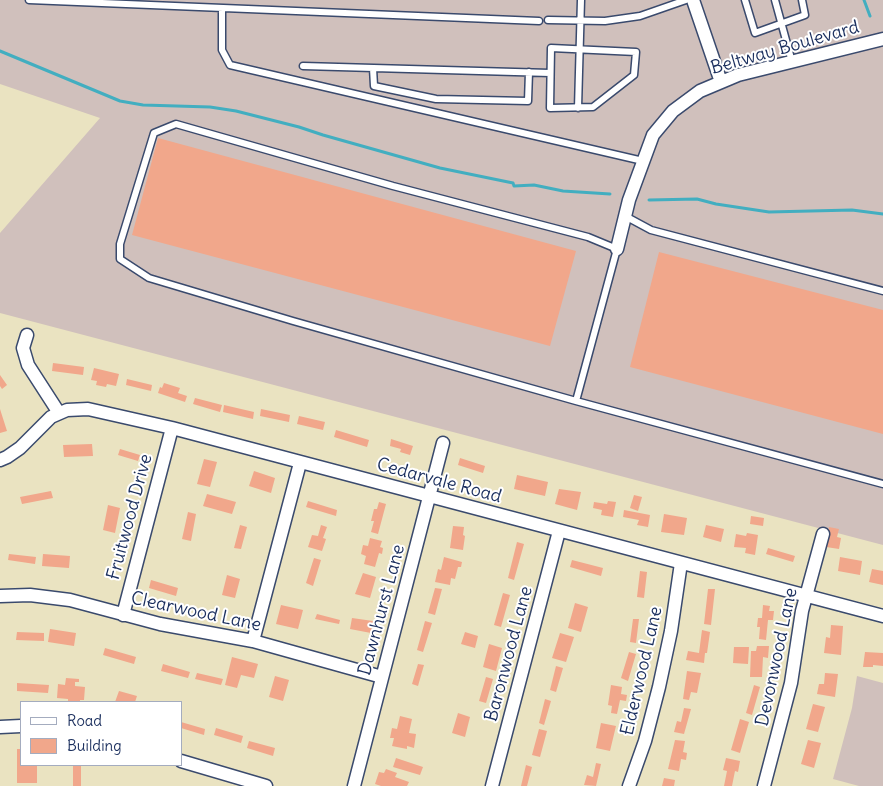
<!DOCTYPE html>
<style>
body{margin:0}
#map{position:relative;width:883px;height:786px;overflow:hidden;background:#eae3c1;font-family:Delius,sans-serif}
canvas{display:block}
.legend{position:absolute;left:20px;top:701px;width:162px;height:65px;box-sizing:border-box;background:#fff;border:1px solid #a4acbf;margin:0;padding:6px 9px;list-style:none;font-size:15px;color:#1b2f5e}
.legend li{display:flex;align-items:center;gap:10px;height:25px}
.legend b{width:25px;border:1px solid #a4acbf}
</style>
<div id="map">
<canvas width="883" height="786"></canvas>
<ul class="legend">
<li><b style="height:6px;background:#fff"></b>Road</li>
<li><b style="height:14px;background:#f1a78b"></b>Building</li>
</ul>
</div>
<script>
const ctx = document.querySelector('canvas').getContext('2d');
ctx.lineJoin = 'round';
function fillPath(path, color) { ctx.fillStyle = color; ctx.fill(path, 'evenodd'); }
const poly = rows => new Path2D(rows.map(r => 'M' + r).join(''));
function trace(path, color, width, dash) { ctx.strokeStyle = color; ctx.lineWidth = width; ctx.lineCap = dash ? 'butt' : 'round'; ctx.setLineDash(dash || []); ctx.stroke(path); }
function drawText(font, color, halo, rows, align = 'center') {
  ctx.font = font + ' Delius,sans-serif'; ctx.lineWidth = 4; ctx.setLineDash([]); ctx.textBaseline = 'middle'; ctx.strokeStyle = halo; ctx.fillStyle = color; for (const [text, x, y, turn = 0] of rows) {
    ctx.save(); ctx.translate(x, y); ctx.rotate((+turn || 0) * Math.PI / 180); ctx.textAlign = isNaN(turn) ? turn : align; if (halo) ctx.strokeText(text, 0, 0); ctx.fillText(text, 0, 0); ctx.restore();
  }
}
fillPath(poly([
 [0,0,883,0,883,545,0,313,0,233,100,118,0,84],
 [857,676,883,683,883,786,859,786,833,779,852,708]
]), '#d0c0bc');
trace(poly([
 [864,0,870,16],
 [0,51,120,101,143,105,210,107,236,111,299,127,323,135,440,168,513,183,514,186,534,185,563,191,610,194],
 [649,200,697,199,716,204,769,212,852,210,883,214]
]), '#42aec0', 3);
fillPath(poly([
 [158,138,576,251,550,346,132,235],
 [659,252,883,310,883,434,630,367],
 [53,363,84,367,83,375,52,371],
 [94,368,119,374,116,386,107,384,106,387,96,385,97,381,91,380],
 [0,375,7,385,2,389,0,386],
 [127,379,152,385,151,391,126,385],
 [164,383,180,388,178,393,187,396,185,402,158,393,160,387,162,388],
 [195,398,222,405,220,412,193,404],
 [224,405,254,412,253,419,223,412],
 [0,409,7,431,0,433],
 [261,409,290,415,289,422,260,416],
 [299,416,325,422,323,430,297,424],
 [336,430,369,440,367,447,334,437],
 [391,439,413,446,410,455,400,452,401,449,390,446],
 [92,444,93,456,64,457,63,445],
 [120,449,140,455,138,461,118,455],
 [460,458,485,466,483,473,458,465],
 [204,459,217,462,210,487,197,484],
 [254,471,275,478,271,493,249,486],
 [517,475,548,482,545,496,514,489],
 [559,489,581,492,577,510,555,504],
 [51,491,53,498,22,504,20,497],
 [207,494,236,502,232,514,203,506],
 [634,495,642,497,638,511,630,508],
 [308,501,337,510,336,516,306,507],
 [608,501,616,502,613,517,601,515,602,510,593,508,594,502,607,504],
 [379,502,386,504,378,534,371,532,374,521,371,521,374,509,377,509],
 [108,505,120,508,115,533,103,530],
 [624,510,650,515,648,527,637,525,639,520,623,517],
 [188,512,196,514,191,541,182,539],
 [664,514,687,518,684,535,661,532],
 [751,516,764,518,763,526,750,524],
 [240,525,247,527,241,549,234,548],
 [321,525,327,527,323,538,326,539,322,551,308,547,312,535,318,536],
 [706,525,724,529,721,542,703,537],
 [453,526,464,527,463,535,465,536,463,550,450,548],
 [829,527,839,529,837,537,841,538,839,549,826,547],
 [747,533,758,535,755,555,745,553,746,548,734,547,736,534,746,536],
 [370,538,382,541,380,547,383,548,382,554,379,553,375,567,364,564,366,556,361,554,363,545,368,546],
 [517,542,524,544,514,580,508,578],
 [768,548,795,556,793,562,766,554],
 [9,554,36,557,35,564,8,560],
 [43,554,70,556,69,568,42,566],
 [444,557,462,562,461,567,458,567,455,579,451,578,450,585,435,582,438,569,441,570],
 [840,557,862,561,860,575,838,571],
 [314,558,321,560,313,586,306,583],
 [572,560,603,568,601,576,570,567],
 [872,569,883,571,883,585,869,582],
 [640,571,647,572,644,598,637,597],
 [363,573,376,577,370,598,355,594],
 [227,575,240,579,235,598,222,595],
 [151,580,178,588,176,596,149,588],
 [435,588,442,589,435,615,428,613],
 [708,589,715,589,711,625,704,624],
 [503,593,510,595,501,627,494,625],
 [575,603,588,607,581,632,568,628],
 [281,605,303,610,298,629,276,624],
 [763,605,770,606,769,611,774,611,773,620,768,620,766,640,759,639,760,627,757,627,758,618,762,618],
 [317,614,340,620,339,624,315,619],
 [352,618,373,621,371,633,350,629],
 [633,619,639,619,636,643,630,642],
 [425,621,432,623,423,652,417,650],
 [831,625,843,626,841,655,824,653,826,637,830,638],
 [50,629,76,633,74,646,48,642],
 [702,630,710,632,707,653,705,653,704,663,686,660,688,651,699,653],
 [17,632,44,633,44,641,16,640],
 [465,632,478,636,475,648,461,644],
 [560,633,574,637,566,662,552,658],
 [489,644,502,648,496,671,483,667],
 [757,646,769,646,768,658,763,657,762,677,750,677,751,651,756,651],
 [734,647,749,647,748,664,733,663],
 [105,648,136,657,134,664,103,655],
 [629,652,636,654,628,681,621,678],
 [865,652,883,653,883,666,873,665,873,667,863,667],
 [232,657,258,664,254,678,241,675,237,688,225,685],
 [163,664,190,672,188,678,161,671],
 [418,664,424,665,418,686,412,684],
 [556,666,563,668,556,692,550,690],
 [687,671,701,673,697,693,691,692,689,700,683,699],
 [197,673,223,679,221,685,195,679],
 [825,673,838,674,835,697,817,694,819,684,824,684],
 [275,676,289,680,283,701,269,697],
 [486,677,493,679,486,703,479,701],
 [66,678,79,679,79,682,75,682,75,686,85,687,84,700,80,700,80,702,68,702,68,699,57,698,58,684,65,685],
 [17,683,49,685,48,693,17,691],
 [611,685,622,687,621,694,627,695,626,701,620,700,617,714,611,713,612,706,608,705],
 [754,685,760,687,752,715,746,713],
 [119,691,137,696,135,702,115,702],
 [545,699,551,701,544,725,539,723],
 [813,704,825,707,818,732,806,729],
 [684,708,691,709,684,734,674,732,677,721,681,722],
 [458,713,470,717,465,737,452,733],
 [400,716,412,719,409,733,416,734,414,748,407,746,407,749,392,746,394,738,390,738,392,728,397,729],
 [740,719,749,722,740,753,731,750],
 [181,722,205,729,204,735,181,728],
 [601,723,616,726,610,751,596,748],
 [216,728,243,736,241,743,214,735],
 [539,729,547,731,540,757,532,755],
 [675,740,685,741,683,752,687,753,686,760,681,759,679,771,668,769],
 [808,740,821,743,814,768,801,764],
 [249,741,275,748,273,756,247,748],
 [17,749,21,749,21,765,37,765,37,783,17,783],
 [396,758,423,767,420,775,393,767],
 [726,758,740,761,738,772,735,771,732,786,724,786,727,771,723,770],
 [596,763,601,764,596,786,584,785,587,775,593,777],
 [73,765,81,765,81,786,73,786],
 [526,765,532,767,527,786,521,786],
 [386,769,397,773,395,777,409,782,407,786,381,786,375,784,379,772,384,773],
 [664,778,675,780,674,786,662,786]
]), '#f1a78b');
const lane = poly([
 [29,0,539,21],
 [745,0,755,33,805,15,802,0],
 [775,0,792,62],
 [222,8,222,50,230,65,643,161],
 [548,20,605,21,640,16,686,0],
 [551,48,636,52,634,75,593,107,550,108,551,48],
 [303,66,550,73],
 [373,68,374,86,436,99,528,101,529,72],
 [578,108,581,0],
 [625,216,651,230,883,291],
 [576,401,617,249,588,237,393,186,176,124,154,133,120,244,120,259,149,278,293,321,576,401,883,484]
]);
const street = poly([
 [693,0,721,82],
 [617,249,629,200,653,135,673,111,700,91,738,75,883,39],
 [27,335,23,348,28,365,59,413],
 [0,460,7,457,20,448,51,417,67,410,88,409,172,428,883,616],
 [0,596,30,595,70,600,160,624,253,641,382,677],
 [123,615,172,428],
 [253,641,300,463],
 [0,727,21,726],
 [181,761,266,786],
 [354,786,443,443],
 [492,786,559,531],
 [629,786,645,741,659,687,671,631,681,563],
 [764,786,791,683,802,611,823,534]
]);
trace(lane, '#3a4a6d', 9);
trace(street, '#3a4a6d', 15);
trace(lane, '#fff', 6);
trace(street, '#fff', 12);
drawText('18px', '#1b2f5e', '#fff', [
 ["Beltway Boulevard",785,48,-16],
 ["Cedarvale Road",439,481,15],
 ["Fruitwood Drive",130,517,-75],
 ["Dawnhurst Lane",382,610,-75],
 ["Clearwood Lane",196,612,12],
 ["Baronwood Lane",509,654,-75],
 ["Devonwood Lane",777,657,-78],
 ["Elderwood Lane",642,671,-77]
]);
</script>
